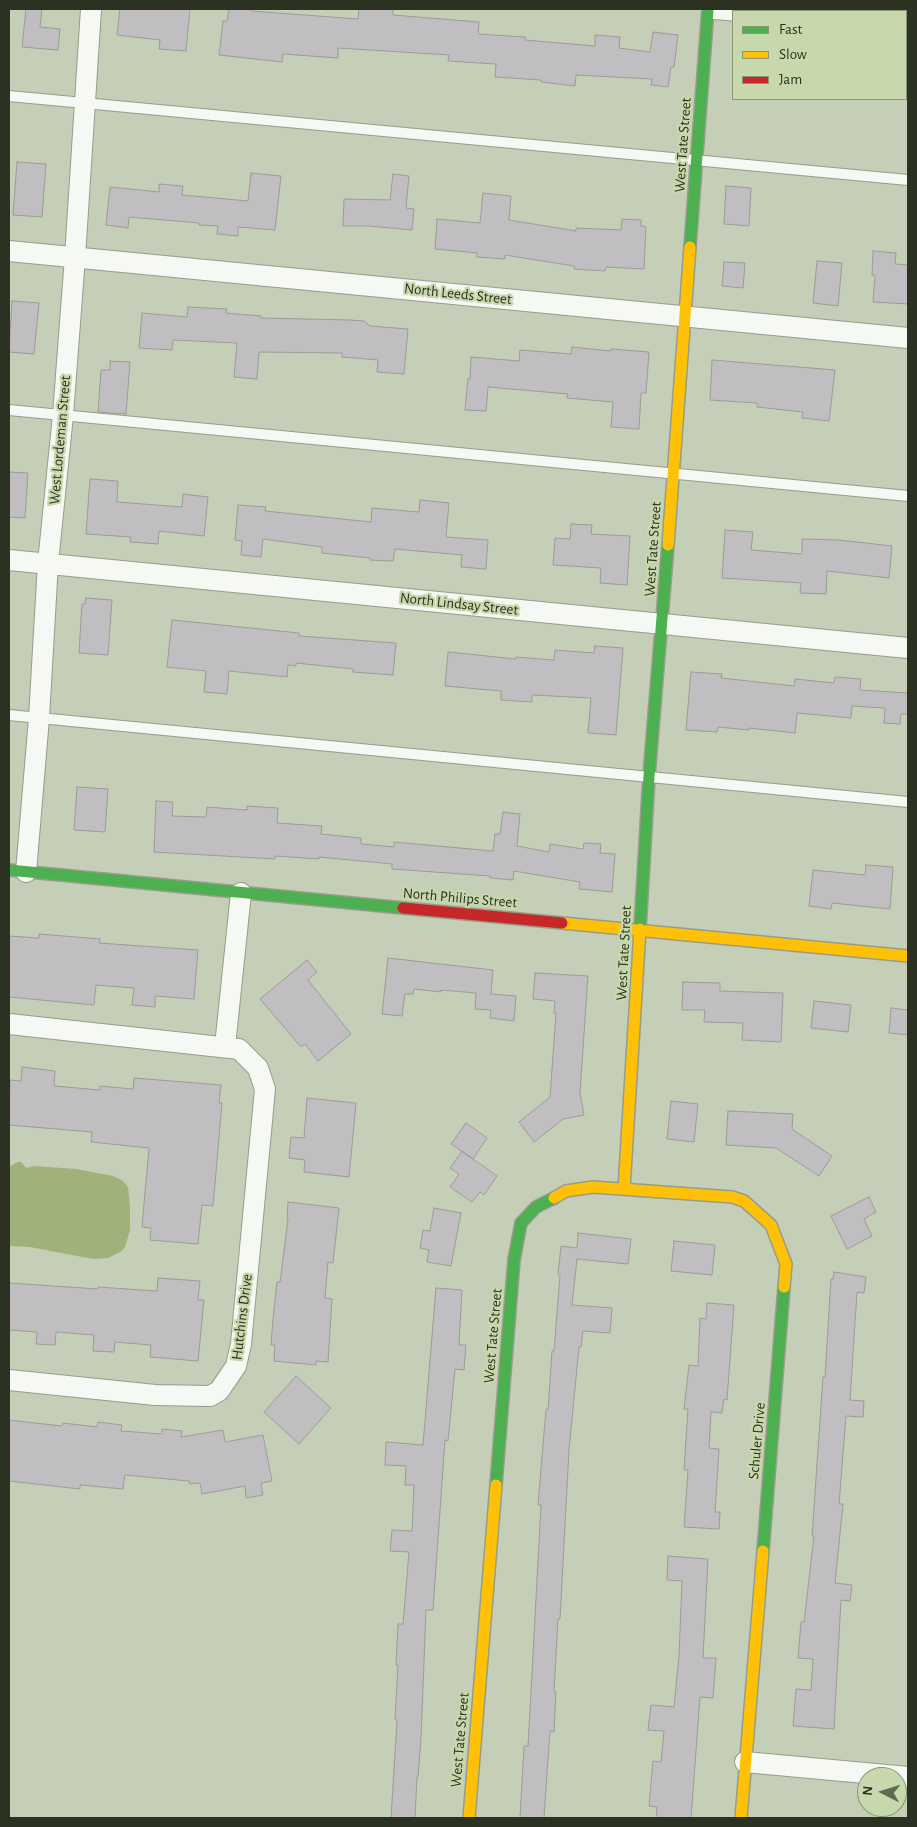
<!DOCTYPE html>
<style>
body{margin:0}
#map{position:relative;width:917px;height:1827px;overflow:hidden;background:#c5ceb6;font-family:"Alegreya Sans",sans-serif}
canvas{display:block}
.frame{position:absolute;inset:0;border:10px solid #2c3221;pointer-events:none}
.legend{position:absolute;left:732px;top:10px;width:175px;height:90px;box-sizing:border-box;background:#c7d8ac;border:1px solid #899674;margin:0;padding:6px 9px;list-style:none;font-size:15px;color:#2c3221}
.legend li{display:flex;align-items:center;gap:10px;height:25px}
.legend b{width:25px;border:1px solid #899674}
.north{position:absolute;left:857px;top:1767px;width:50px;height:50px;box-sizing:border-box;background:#c7d8ac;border:1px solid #899674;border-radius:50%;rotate:275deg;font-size:14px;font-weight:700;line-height:20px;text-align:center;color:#2c3221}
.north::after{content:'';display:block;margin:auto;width:18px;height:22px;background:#626955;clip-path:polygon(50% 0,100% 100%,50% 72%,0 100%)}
</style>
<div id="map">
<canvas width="917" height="1827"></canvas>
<div class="frame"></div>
<ul class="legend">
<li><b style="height:6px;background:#4caf50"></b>Fast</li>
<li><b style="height:6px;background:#ffc107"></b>Slow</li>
<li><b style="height:6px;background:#c62828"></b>Jam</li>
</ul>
<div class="north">N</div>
</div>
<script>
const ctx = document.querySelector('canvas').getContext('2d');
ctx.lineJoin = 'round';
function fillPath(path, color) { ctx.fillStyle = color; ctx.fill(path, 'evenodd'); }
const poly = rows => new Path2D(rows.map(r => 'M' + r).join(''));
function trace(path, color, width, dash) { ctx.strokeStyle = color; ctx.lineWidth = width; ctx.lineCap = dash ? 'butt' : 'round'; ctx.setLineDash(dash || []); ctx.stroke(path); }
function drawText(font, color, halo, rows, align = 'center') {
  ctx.font = font + ' "Alegreya Sans",sans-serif'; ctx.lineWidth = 4.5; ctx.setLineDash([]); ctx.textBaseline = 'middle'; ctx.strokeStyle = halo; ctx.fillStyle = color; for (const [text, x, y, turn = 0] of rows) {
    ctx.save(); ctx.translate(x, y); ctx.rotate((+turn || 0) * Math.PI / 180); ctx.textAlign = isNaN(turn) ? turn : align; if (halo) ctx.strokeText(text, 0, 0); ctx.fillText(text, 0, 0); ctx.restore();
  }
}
fillPath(poly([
 [18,1162,21,1162,26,1168,34,1166,76,1169,113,1176,123,1181,128,1187,130,1206,130,1230,125,1247,122,1251,108,1258,93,1259,30,1247,11,1246,9,1244,9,1167]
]), '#9eb27a');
const building = poly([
 [26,9,42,9,40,27,60,29,58,50,22,47,26,9],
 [120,9,190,9,186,51,159,49,160,40,117,35,120,9],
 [229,9,251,9,251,11,358,19,359,9,393,9,393,15,479,22,478,34,525,37,525,40,595,46,595,35,620,37,619,48,650,52,653,32,678,35,674,67,671,67,668,87,651,85,652,79,576,75,575,86,541,82,541,80,495,77,496,64,448,61,449,55,338,48,338,58,283,54,282,62,219,55,223,21,227,21,229,9],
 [17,162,46,164,42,217,13,215,17,162],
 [251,173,281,176,275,230,238,227,238,236,217,234,218,226,199,225,199,223,129,217,128,228,106,225,110,187,159,192,159,184,183,186,182,195,248,201,251,173],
 [393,174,409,176,406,208,414,209,412,230,369,226,343,226,344,199,390,200,393,174],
 [726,186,751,188,749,226,724,224,726,186],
 [483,193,511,196,509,220,576,231,576,228,621,230,622,219,641,220,641,226,646,227,644,269,606,267,605,271,574,269,574,266,505,255,505,259,477,257,477,253,435,249,437,219,480,223,483,193],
 [873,251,896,253,895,264,908,265,908,304,873,302,875,275,872,275,873,251],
 [817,261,842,263,838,306,813,303,817,261],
 [724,262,745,263,743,288,722,286,724,262],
 [12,301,39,303,34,354,9,352,12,301],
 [188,307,227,309,226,313,261,316,261,318,350,320,364,321,370,326,408,329,404,374,377,372,378,360,342,357,342,353,259,352,257,379,234,377,237,343,173,340,172,350,139,348,142,313,187,317,188,307],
 [572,347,611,351,611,349,649,352,646,393,641,393,639,429,611,427,613,402,567,398,568,394,488,387,486,411,465,410,468,378,470,379,471,357,519,361,520,350,571,354,572,347],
 [712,360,835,370,829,421,802,418,803,412,757,407,757,403,710,400,712,360],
 [110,361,130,362,126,414,98,412,101,370,110,370,110,361],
 [9,472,28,473,25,518,9,517,9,472],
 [90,479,118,481,117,502,182,507,183,494,208,497,204,536,159,531,158,544,130,542,131,537,86,534,90,479],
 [420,500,449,503,446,537,488,540,486,569,461,567,462,555,395,549,393,561,370,560,370,558,322,553,322,547,263,539,261,557,241,555,242,541,235,540,238,505,266,507,265,511,371,522,372,508,419,512,420,500],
 [571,524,592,525,591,534,630,536,627,585,600,583,601,568,553,565,555,538,570,539,571,524],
 [725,530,753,532,751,550,802,554,802,539,839,540,892,546,889,578,827,571,826,594,800,593,801,583,722,578,725,530],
 [86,598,112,600,108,655,79,653,82,604,85,604,86,598],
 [172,620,299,633,299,636,396,643,393,675,353,672,353,669,296,663,296,666,288,665,287,677,229,671,227,694,204,692,206,671,167,667,172,620],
 [595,646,623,648,616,735,588,733,591,698,532,695,532,702,501,700,501,691,445,686,448,652,516,659,516,657,554,660,555,650,594,653,595,646],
 [691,672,722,674,721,678,794,686,795,679,834,683,835,677,861,679,860,690,908,693,908,714,901,714,900,724,884,723,885,708,852,706,851,718,797,713,795,733,749,728,749,730,718,727,717,732,686,730,691,672],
 [77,787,108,789,105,832,74,830,77,787],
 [156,801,173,802,172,816,206,817,207,807,247,810,247,806,278,808,277,823,322,826,321,834,361,838,361,844,394,847,394,842,493,851,495,834,500,834,503,812,520,814,517,846,549,852,550,844,583,849,584,843,601,844,600,853,615,854,612,892,579,889,580,882,514,871,513,880,490,878,490,876,392,869,392,864,319,857,319,859,275,856,275,859,154,852,156,801],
 [866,865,893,867,890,909,832,903,831,909,809,906,813,870,865,875,866,865],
 [39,934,100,939,99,943,198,950,194,999,155,996,155,1007,132,1005,134,988,96,985,94,1005,9,997,9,936,39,938,39,934],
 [388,958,493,970,491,994,516,996,514,1021,490,1018,491,1010,475,1009,476,993,441,990,441,992,414,989,413,994,405,994,402,1016,382,1014,388,958],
 [307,960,317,972,308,980,351,1034,318,1061,305,1044,301,1047,260,999,307,960],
 [535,973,588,976,580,1093,584,1115,563,1119,534,1142,519,1122,550,1097,556,1013,554,1013,555,1001,533,999,535,973],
 [683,982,720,983,720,991,783,993,781,1042,742,1040,743,1023,704,1022,705,1010,682,1010,683,982],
 [814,1001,851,1005,848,1032,811,1028,814,1001],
 [891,1008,908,1010,908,1035,889,1033,891,1008],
 [22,1067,55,1071,54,1086,100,1090,100,1086,133,1089,134,1078,221,1085,219,1103,222,1103,213,1206,202,1205,198,1244,150,1240,151,1228,142,1227,149,1148,91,1142,92,1132,9,1125,10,1080,21,1081,22,1067],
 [307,1098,356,1103,349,1177,304,1172,305,1160,289,1158,291,1137,304,1138,307,1098],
 [671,1101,698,1104,694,1142,667,1139,671,1101],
 [728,1111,793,1114,792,1129,832,1156,819,1176,776,1148,726,1145,728,1111],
 [466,1123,487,1138,473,1159,451,1144,466,1123],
 [462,1151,497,1176,484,1195,480,1192,472,1202,450,1187,459,1174,450,1168,462,1151],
 [869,1197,876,1212,864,1219,872,1236,847,1249,831,1216,869,1197],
 [288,1202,339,1208,333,1263,328,1262,325,1298,332,1299,328,1362,316,1361,316,1365,274,1361,275,1345,271,1345,273,1319,277,1282,280,1282,288,1219,287,1219,288,1202],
 [434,1208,461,1213,451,1266,427,1262,429,1250,420,1248,423,1230,430,1231,434,1208],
 [578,1233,631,1239,628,1264,577,1259,572,1305,612,1308,610,1333,583,1331,581,1347,579,1347,569,1450,560,1619,558,1619,554,1692,556,1692,554,1732,550,1731,544,1818,520,1818,524,1746,528,1746,532,1673,541,1505,538,1505,546,1409,548,1409,552,1351,554,1351,560,1275,558,1274,561,1246,577,1248,578,1233],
 [674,1241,715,1245,712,1275,671,1271,674,1241],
 [834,1272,866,1277,864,1293,857,1292,850,1400,864,1401,863,1417,846,1416,839,1504,843,1504,835,1583,852,1585,850,1601,841,1600,834,1729,793,1726,796,1689,811,1690,813,1659,798,1658,801,1622,804,1622,814,1536,812,1536,823,1377,825,1377,831,1279,833,1279,834,1272],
 [158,1278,200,1281,198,1300,204,1300,198,1361,150,1357,151,1345,115,1342,114,1352,93,1351,94,1335,56,1332,55,1345,36,1344,37,1332,9,1330,9,1283,98,1289,98,1287,157,1291,158,1278],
 [436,1288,462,1290,459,1345,466,1345,464,1370,455,1369,448,1441,445,1440,433,1610,426,1610,421,1739,418,1777,417,1777,415,1818,391,1818,397,1720,395,1720,398,1665,396,1665,398,1624,403,1624,409,1552,390,1551,392,1530,412,1531,414,1485,405,1485,406,1466,385,1465,386,1442,423,1445,436,1288],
 [707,1303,734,1305,727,1400,724,1399,722,1413,711,1412,709,1448,719,1449,715,1512,720,1512,719,1529,684,1527,688,1470,684,1470,688,1409,684,1409,689,1365,698,1366,700,1318,706,1319,707,1303],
 [296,1376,331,1408,299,1444,264,1412,296,1376],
 [9,1420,62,1426,63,1423,97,1427,98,1422,122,1425,121,1431,162,1434,162,1429,182,1431,181,1437,223,1430,225,1442,263,1435,272,1481,261,1483,263,1495,246,1498,245,1486,202,1494,200,1483,190,1484,189,1481,125,1475,123,1489,80,1485,80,1489,9,1481,9,1420],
 [668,1556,708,1559,703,1658,716,1658,713,1698,700,1697,691,1818,656,1818,657,1807,649,1806,653,1761,661,1762,664,1731,648,1730,651,1705,674,1707,679,1656,682,1581,667,1580,668,1556]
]);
fillPath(building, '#c0bec0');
trace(building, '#9b9c99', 1);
const lane = poly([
 [9,96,908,180],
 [9,410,908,496],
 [9,715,908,802]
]);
const street = poly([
 [714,9,740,11],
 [906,27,908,27],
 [9,251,908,338],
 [9,560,908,648],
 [26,872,39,718,48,563,63,415,75,257,91,9],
 [9,1024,239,1049,258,1068,265,1089,241,1344,236,1366,219,1391,210,1396,155,1395,9,1380],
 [225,1046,241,893],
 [745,1762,908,1777]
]);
const fast = poly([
 [690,247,708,9],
 [9,870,403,908],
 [640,929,649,776,668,545],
 [496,1485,514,1260,521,1223,536,1207,554,1198],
 [763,1551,784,1287]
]);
const slow = poly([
 [668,545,690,247],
 [562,923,908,956],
 [624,1189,640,929],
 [554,1198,566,1191,593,1187,732,1197,744,1201,771,1225,786,1264,784,1287],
 [469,1818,496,1485],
 [741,1818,763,1551]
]);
const jam = poly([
 [403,908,562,923]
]);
trace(lane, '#969d8b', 12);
trace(street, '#969d8b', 22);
trace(fast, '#969d8b', 14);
trace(slow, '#969d8b', 14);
trace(jam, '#969d8b', 14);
trace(lane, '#f6f8f4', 10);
trace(street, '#f6f8f4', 20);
trace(fast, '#4caf50', 11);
trace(slow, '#ffc107', 11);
trace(jam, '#c62828', 11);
drawText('15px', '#2c3221', '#c7d8ac', [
 ["West Tate Street",683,145,-86],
 ["North Leeds Street",458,294,6],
 ["West Lordeman Street",60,440,-85],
 ["West Tate Street",653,549,-86],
 ["North Lindsay Street",459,604,6],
 ["North Philips Street",460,898,5],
 ["West Tate Street",624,953,-87],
 ["Hutchins Drive",242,1317,-83],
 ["West Tate Street",493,1336,-85],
 ["Schuler Drive",757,1441,-85],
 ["West Tate Street",460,1740,-85]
]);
</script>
